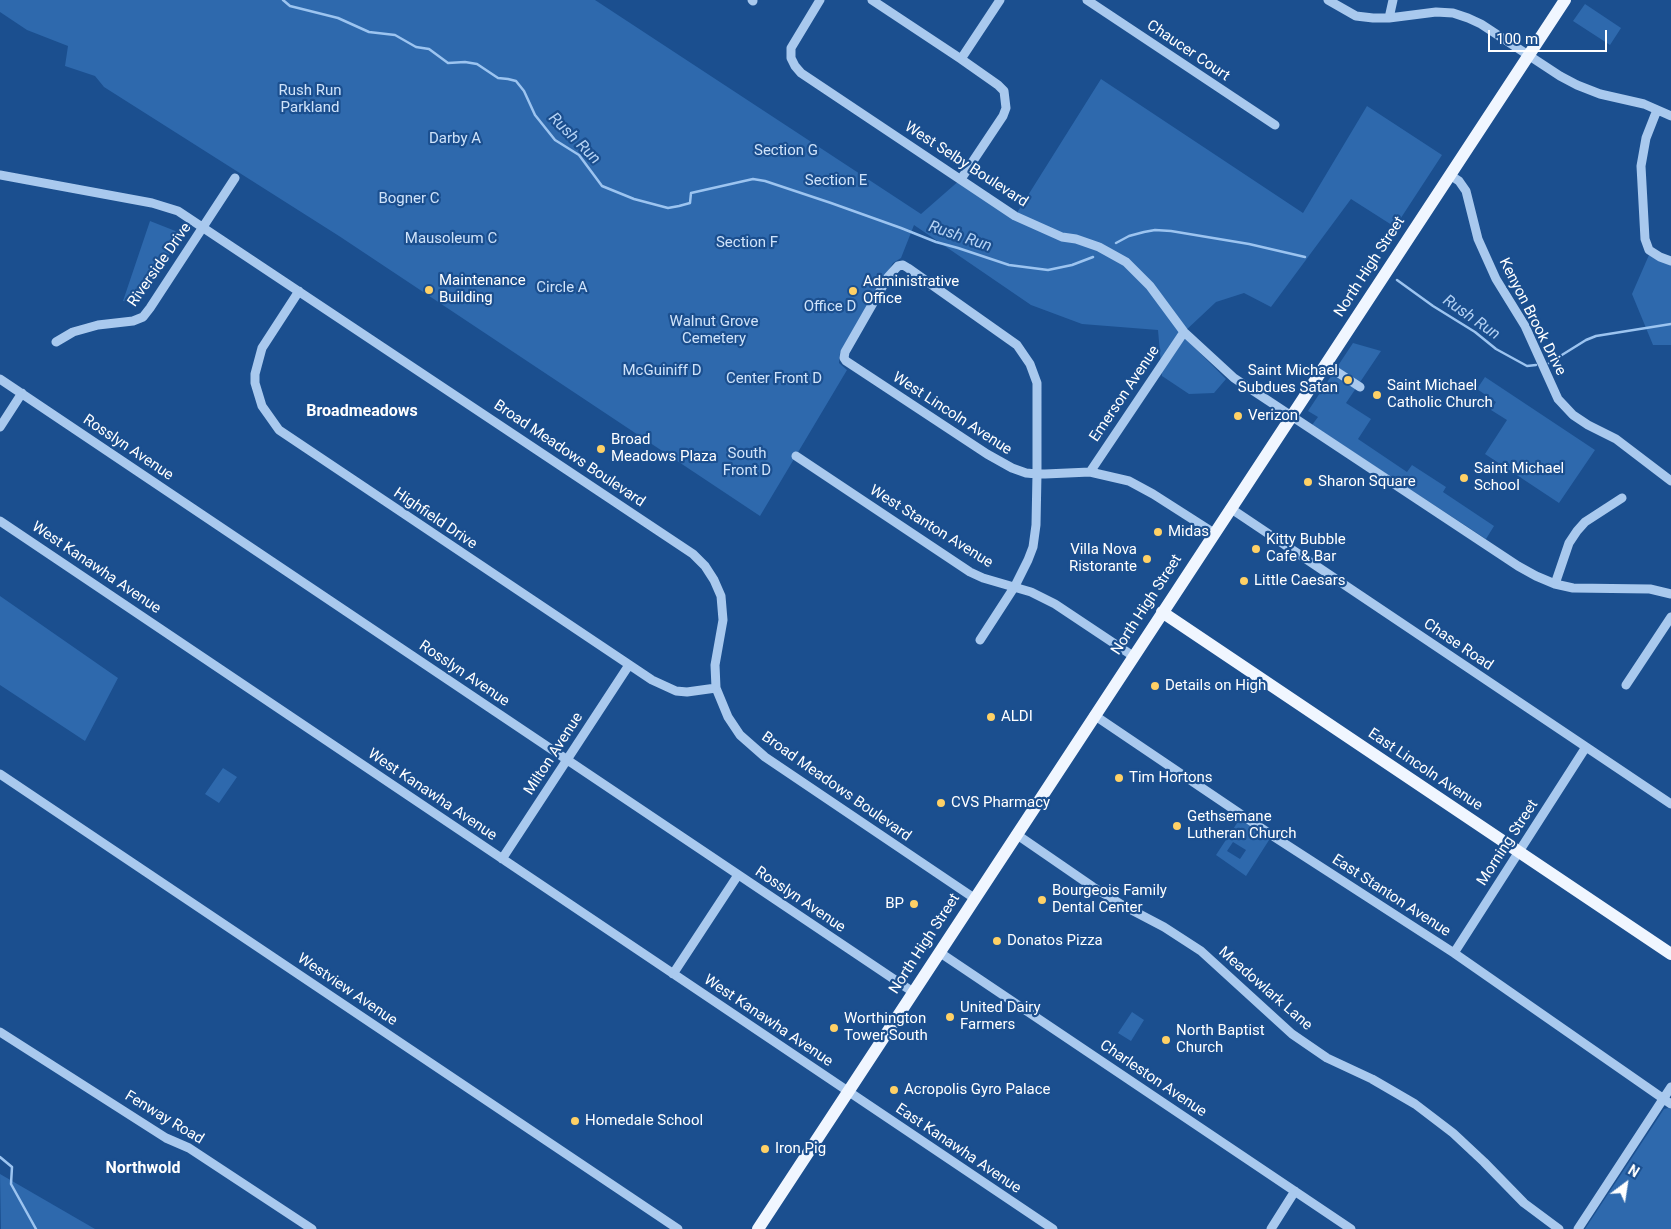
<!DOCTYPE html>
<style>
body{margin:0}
#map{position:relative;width:1671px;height:1229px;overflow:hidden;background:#1b4f8f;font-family:Roboto,sans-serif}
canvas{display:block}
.north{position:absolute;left:1601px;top:1159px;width:50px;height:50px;-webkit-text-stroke:4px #1b4f8f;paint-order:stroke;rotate:31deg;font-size:14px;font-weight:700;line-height:20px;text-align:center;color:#fff}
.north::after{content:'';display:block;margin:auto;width:18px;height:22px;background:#fff;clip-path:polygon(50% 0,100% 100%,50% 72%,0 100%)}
.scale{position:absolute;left:1488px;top:30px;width:119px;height:22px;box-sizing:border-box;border:2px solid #fff;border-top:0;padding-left:6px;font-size:15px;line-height:18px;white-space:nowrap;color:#fff;-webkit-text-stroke:4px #1b4f8f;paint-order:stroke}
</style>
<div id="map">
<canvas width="1671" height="1229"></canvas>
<div class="north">N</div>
<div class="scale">100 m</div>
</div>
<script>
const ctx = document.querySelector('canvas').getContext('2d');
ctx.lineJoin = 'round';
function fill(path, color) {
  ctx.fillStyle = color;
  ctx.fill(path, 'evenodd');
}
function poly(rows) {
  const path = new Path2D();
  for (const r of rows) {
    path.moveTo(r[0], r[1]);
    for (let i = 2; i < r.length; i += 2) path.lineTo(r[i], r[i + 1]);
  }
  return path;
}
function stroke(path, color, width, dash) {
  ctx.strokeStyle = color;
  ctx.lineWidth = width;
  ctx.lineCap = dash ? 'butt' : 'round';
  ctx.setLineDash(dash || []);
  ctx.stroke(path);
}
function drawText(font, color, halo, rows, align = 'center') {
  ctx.font = font + ' Roboto,sans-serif';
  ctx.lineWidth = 4.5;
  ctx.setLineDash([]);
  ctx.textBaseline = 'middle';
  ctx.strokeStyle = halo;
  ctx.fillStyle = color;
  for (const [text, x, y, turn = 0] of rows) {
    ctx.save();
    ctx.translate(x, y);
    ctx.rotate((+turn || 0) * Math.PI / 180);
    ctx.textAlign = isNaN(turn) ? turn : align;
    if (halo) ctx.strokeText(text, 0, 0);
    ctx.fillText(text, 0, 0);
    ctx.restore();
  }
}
fill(poly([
 [0,0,595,0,921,214,961,179,1015,216,1101,79,1303,213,1367,106,1442,155,1395,227,1351,199,1271,307,1244,293,1216,302,1184,332,1179,332,1226,379,1214,393,1189,394,1162,376,1158,330,1082,324,1031,305,914,225,901,258,893,263,840,353,839,363,847,370,760,516,339,236,104,87,95,76,65,66,68,46,27,30,0,12],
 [1585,4,1621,28,1610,45,1573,21],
 [150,221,183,234,147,289,132,302,123,301],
 [1649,255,1671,264,1671,345,1653,345,1632,294],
 [1353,343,1381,351,1346,403,1371,419,1358,439,1407,472,1412,465,1446,487,1443,492,1494,526,1486,539,1312,425,1318,417,1308,411],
 [1485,377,1595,450,1559,503,1485,454,1507,420,1491,410,1496,402,1477,389],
 [0,596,118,678,85,741,0,685],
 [223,768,237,777,219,803,205,794],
 [1241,817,1271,837,1246,876,1216,855],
 [1233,842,1246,850,1240,859,1227,851],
 [1132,1012,1144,1020,1131,1041,1118,1033],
 [1668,1108,1671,1109,1671,1229,1585,1229,1664,1109],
 [0,1174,95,1229,1,1229]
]), '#2e69ad');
stroke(poly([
 [283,0,290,6,338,18,369,32,395,35,416,47,429,49,448,63,465,62,477,64,498,78,508,79,516,81,524,91,535,115,555,140,579,155,602,186,634,199,668,208,679,206,690,203,691,193,753,179,765,181,831,203,901,228,936,242,958,248,1009,265,1048,270,1072,265,1093,257],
 [1116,243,1129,236,1144,232,1155,230,1171,231,1249,244,1305,257],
 [1397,280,1433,306,1475,332,1496,349,1527,366,1536,365],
 [1549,363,1586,340,1596,336,1671,324],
 [0,1157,12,1167,11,1184,36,1229]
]), '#9cc4f0', 2.5);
stroke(poly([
 [752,0,753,1],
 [820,0,791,48,791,58,795,66,801,73,1015,216,1062,237,1076,239,1099,247,1126,262,1150,286,1184,332,1234,378,1518,566,1536,576,1555,584,1573,588,1650,589,1671,594],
 [872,0,961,59,998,85,1004,91,1006,108,1003,116,961,179],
 [1087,0,1275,125],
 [1328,0,1356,16,1373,18,1389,18,1436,12,1453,13,1468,18,1481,24,1560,76,1577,85,1600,94,1644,104,1671,116],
 [1389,18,1393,0],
 [961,59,1000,0],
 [1657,110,1646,138,1641,166,1645,239,1649,250,1660,257,1671,261],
 [0,175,152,203,178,211,693,554,705,566,714,580,721,596,723,620,715,665,716,688,728,717,740,735,765,757,974,898],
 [1450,175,1459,181,1466,191,1478,239,1496,279,1525,326,1558,399,1573,415,1588,425,1616,439,1671,481],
 [299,291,262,348,255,374,255,383,262,406,279,430,652,680,676,691,687,692,716,688],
 [56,342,73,332,98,325,133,321,143,317,150,308,235,178],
 [1334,370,1360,387],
 [0,379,913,992],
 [0,427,22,393],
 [796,456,970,572,983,578,1031,592,1055,604,1133,656],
 [1090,472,1184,332],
 [1230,508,1671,804],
 [0,521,1053,1229],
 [1555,584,1569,543,1577,531,1585,522,1622,498],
 [980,640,1015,586,1028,560,1033,547,1036,525,1037,474,1037,383,1030,364,1017,345,908,268,903,265,898,266,888,277,845,352,844,358,846,361,987,454,1012,468,1026,473,1037,474,1045,474,1090,472,1129,481,1153,494,1214,533],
 [1626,685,1671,617],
 [1094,715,1276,838,1454,953,1671,1104],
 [0,774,678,1229],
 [1016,834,1093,887,1124,906,1164,927,1201,951,1292,1034,1327,1058,1372,1079,1415,1104,1453,1133,1484,1162,1524,1203,1559,1229],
 [502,859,629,665],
 [939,952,1351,1229],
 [1454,953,1586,747],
 [673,974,738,875],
 [0,1032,166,1138,189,1148,312,1229],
 [1271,1229,1295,1191],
 [1578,1229,1671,1087]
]), '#a9c9ee', 9);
stroke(poly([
 [1162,612,1671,954],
 [758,1229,1565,0]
]), '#f0f6ff', 12);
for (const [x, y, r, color] of [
 [429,290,5,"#ffd166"],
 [853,291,5,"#ffd166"],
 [1348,380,5,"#ffd166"],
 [1377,395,5,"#ffd166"],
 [1238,416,5,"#ffd166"],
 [601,449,5,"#ffd166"],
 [1464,478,5,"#ffd166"],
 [1308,482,5,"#ffd166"],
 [1158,532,5,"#ffd166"],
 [1256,549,5,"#ffd166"],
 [1147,559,5,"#ffd166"],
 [1244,581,5,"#ffd166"],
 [1155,686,5,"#ffd166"],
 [991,717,5,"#ffd166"],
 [1119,778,5,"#ffd166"],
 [941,803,5,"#ffd166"],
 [1177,826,5,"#ffd166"],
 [1042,900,5,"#ffd166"],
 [914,904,5,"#ffd166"],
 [997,941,5,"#ffd166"],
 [950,1017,5,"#ffd166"],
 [834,1028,5,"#ffd166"],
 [1166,1040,5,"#ffd166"],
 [894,1090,5,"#ffd166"],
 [575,1121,5,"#ffd166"],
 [765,1149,5,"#ffd166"]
]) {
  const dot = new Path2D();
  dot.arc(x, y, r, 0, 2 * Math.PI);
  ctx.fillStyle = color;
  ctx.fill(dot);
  stroke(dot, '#1b4f8f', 2);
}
drawText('15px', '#fff', '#1b4f8f', [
 ["Chaucer Court",1188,51,34],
 ["West Selby Boulevard",966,165,33],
 ["Riverside Drive",160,265,-55],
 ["North High Street",1370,267,-57],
 ["Kenyon Brook Drive",1532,317,63],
 ["Emerson Avenue",1125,394,-56],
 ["West Lincoln Avenue",952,414,33],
 ["Rosslyn Avenue",128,448,34],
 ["Broad Meadows Boulevard",569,454,34],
 ["Highfield Drive",435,519,34],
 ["West Stanton Avenue",931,527,32],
 ["West Kanawha Avenue",96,568,34],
 ["North High Street",1147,605,-57],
 ["Chase Road",1458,645,34],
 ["Rosslyn Avenue",464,674,34],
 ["Milton Avenue",554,754,-57],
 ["East Lincoln Avenue",1425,770,34],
 ["Broad Meadows Boulevard",836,787,35],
 ["West Kanawha Avenue",432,795,34],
 ["Morning Street",1508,843,-57],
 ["East Stanton Avenue",1391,896,33],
 ["Rosslyn Avenue",800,900,34],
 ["North High Street",925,944,-57],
 ["Meadowlark Lane",1265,989,41],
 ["Westview Avenue",347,990,34],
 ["West Kanawha Avenue",768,1021,34],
 ["Charleston Avenue",1153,1079,34],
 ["Fenway Road",164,1118,31],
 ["East Kanawha Avenue",958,1149,34]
]);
drawText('15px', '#cfe3fa', '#1b4f8f', [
 ["Rush Run",310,91],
 ["Parkland",310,108],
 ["Darby A",455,139],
 ["Section G",786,151],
 ["Section E",836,181],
 ["Bogner C",409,199],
 ["Mausoleum C",451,239],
 ["Section F",747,243],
 ["Circle A",562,288],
 ["Office D",830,307],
 ["Walnut Grove",714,322],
 ["Cemetery",714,339],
 ["McGuiniff D",662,371],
 ["Center Front D",774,379],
 ["South",747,454],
 ["Front D",747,471]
]);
drawText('15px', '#fff', '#1b4f8f', [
 ["Maintenance",439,281],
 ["Building",439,298],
 ["Administrative",863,282],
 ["Office",863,299],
 ["Saint Michael",1338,371,"right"],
 ["Subdues Satan",1338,388,"right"],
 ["Saint Michael",1387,386],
 ["Catholic Church",1387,403],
 ["Verizon",1248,416],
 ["Broad",611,440],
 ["Meadows Plaza",611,457],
 ["Saint Michael",1474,469],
 ["School",1474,486],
 ["Sharon Square",1318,482],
 ["Midas",1168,532],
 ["Kitty Bubble",1266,540],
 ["Cafe & Bar",1266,557],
 ["Villa Nova",1137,550,"right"],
 ["Ristorante",1137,567,"right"],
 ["Little Caesars",1254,581],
 ["Details on High",1165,686],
 ["ALDI",1001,717],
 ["Tim Hortons",1129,778],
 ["CVS Pharmacy",951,803],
 ["Gethsemane",1187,817],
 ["Lutheran Church",1187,834],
 ["Bourgeois Family",1052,891],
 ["Dental Center",1052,908],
 ["BP",904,904,"right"],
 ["Donatos Pizza",1007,941],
 ["United Dairy",960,1008],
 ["Farmers",960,1025],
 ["Worthington",844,1019],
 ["Tower South",844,1036],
 ["North Baptist",1176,1031],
 ["Church",1176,1048],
 ["Acropolis Gyro Palace",904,1090],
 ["Homedale School",585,1121],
 ["Iron Pig",775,1149]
], 'left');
drawText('italic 16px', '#b5d3f5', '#1b4f8f', [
 ["Rush Run",574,139,45],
 ["Rush Run",960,237,19],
 ["Rush Run",1471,318,35]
]);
drawText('bold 16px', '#fff', '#1b4f8f', [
 ["Broadmeadows",362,412],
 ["Northwold",143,1169]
]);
</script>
